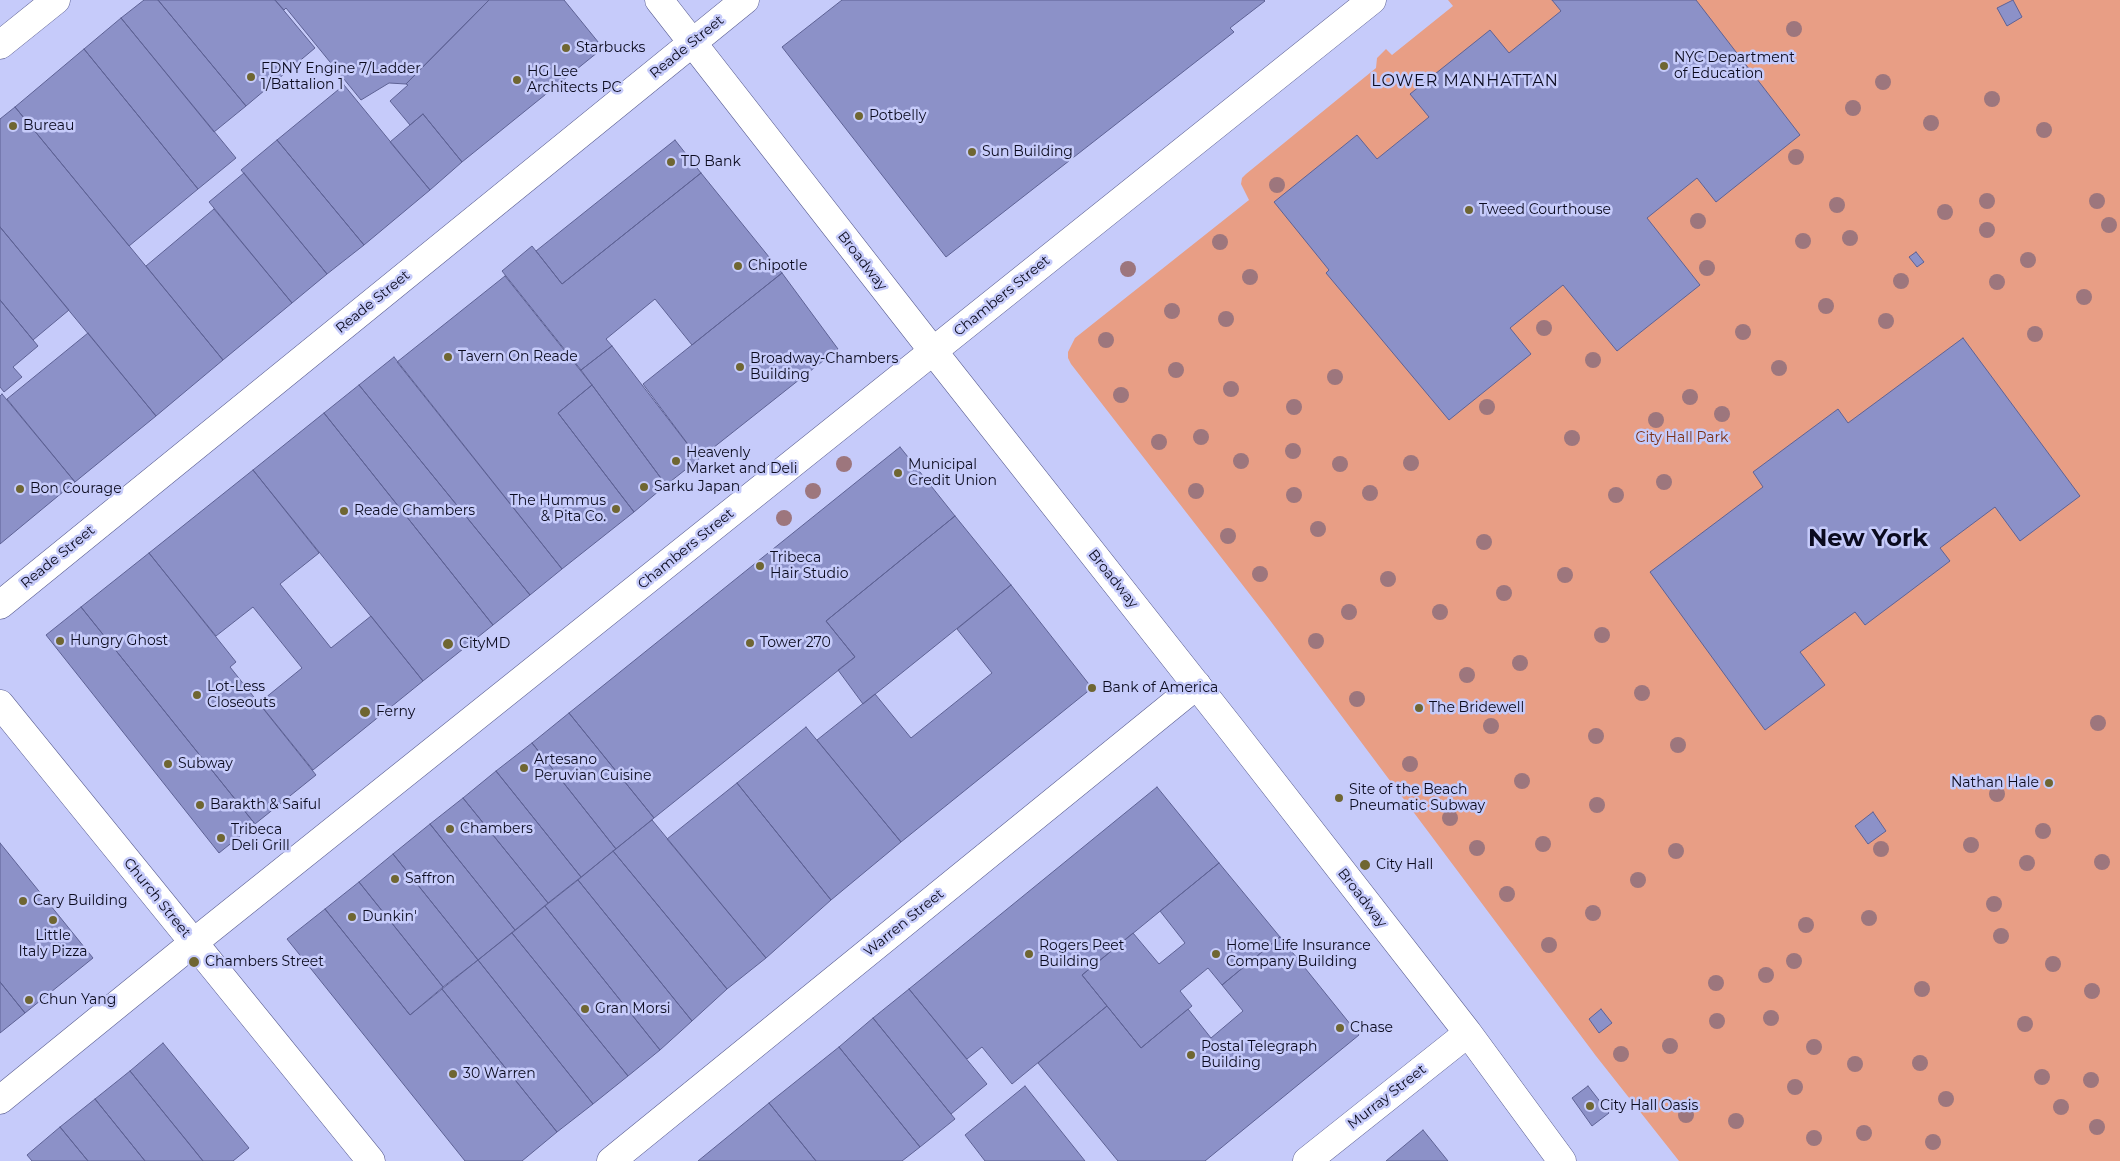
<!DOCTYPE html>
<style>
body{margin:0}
canvas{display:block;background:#c6cbfa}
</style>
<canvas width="2120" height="1161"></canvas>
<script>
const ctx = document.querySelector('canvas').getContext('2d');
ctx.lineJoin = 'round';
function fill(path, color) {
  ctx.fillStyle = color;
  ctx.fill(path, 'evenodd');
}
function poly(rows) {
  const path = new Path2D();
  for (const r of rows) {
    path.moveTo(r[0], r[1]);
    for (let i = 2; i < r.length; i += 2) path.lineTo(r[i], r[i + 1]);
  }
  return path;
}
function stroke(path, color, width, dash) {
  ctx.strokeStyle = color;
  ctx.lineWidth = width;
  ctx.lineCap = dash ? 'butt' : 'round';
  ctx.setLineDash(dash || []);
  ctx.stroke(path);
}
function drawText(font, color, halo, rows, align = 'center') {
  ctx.font = font + ' Montserrat,sans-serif';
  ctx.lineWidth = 5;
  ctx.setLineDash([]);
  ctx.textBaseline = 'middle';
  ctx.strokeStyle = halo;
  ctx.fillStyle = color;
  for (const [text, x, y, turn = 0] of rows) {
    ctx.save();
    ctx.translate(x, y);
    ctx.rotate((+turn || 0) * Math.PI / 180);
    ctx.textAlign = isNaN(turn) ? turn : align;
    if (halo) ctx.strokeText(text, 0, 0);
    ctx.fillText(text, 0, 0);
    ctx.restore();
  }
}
fill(poly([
 [1448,0,2120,0,2120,1161,1679,1161,1596,1056,1269,619,1071,364,1068,358,1068,352,1075,338,1249,200,1241,184,1242,178,1246,174,1376,68,1377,58,1386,49,1392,55,1453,6]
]), '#e89e85');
const building = poly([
 [144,0,158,0,246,106,214,132,121,18,144,0],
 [158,0,275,0,315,48,246,106,158,0],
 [275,0,489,0,406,84,389,83,361,100,286,8,284,10,275,0],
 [489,0,564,0,603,48,462,162,423,114,410,125,390,101,408,85,406,84,489,0],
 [842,0,1264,0,1265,1,1230,28,1234,32,946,257,782,47,842,0],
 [1552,0,1696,0,1800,135,1716,202,1697,178,1647,218,1700,285,1617,351,1563,285,1510,328,1531,354,1449,420,1326,273,1329,270,1274,202,1357,135,1377,159,1429,117,1410,94,1490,30,1509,53,1561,11,1552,0],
 [2013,0,2022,17,2007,26,1997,8,2013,0],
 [121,18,236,158,198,189,84,49,121,18],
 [84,49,198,189,129,246,15,107,84,49],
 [344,85,430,190,364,245,277,140,344,85],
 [15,107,223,360,156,416,0,227,0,119,15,107],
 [423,114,462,162,430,190,390,142,423,114],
 [277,140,364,245,327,274,241,170,277,140],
 [675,140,701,173,562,284,536,251,675,140],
 [244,173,327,274,292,303,209,202,244,173],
 [701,173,782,273,692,345,655,299,606,339,612,346,581,370,502,271,532,246,562,284,701,173],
 [214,209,292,303,223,360,146,266,214,209],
 [0,227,69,310,33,340,0,300,0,227],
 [1916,252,1924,262,1917,267,1909,257,1916,252],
 [782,273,838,349,699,459,643,384,782,273],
 [505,276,592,385,558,413,634,512,562,569,397,362,505,276],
 [0,300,38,346,13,367,22,377,4,392,0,387,0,300],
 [88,333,156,416,75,482,7,399,88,333],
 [1963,338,2080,496,2020,541,1995,507,1940,548,1950,561,1909,592,1865,625,1855,612,1800,652,1825,685,1765,730,1650,572,1763,487,1753,472,1838,409,1848,423,1963,338],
 [612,346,699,459,666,485,581,370,612,346],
 [394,357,562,569,530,595,359,385,394,357],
 [359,385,530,595,493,625,324,413,359,385],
 [592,385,666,485,634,512,558,413,592,385],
 [2,394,75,482,0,544,0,396,2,394],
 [324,413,493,625,423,681,253,470,324,413],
 [900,447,955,516,826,621,855,657,654,818,569,713,900,447],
 [253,470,319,553,280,584,331,648,371,616,423,681,313,770,259,703,302,668,253,607,216,636,149,553,253,470],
 [955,516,1011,585,863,704,838,670,855,657,826,621,955,516],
 [149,553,236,662,230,667,316,775,255,824,81,607,149,553],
 [1011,585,1092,688,901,842,817,740,875,694,911,738,992,673,957,629,1011,585],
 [81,607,255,824,219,853,46,635,81,607],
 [569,713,654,818,616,849,532,743,569,713],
 [806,727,901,842,831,900,737,783,806,727],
 [532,743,616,849,581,877,496,771,532,743],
 [496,771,581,877,548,903,463,798,496,771],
 [737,783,831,900,766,958,667,839,737,783],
 [1157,787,1219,863,1082,975,1107,1006,1012,1084,982,1047,967,1059,909,989,1157,787],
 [463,798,548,903,515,930,430,824,463,798],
 [1873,812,1886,831,1868,844,1855,826,1873,812],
 [652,820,766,958,727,989,613,851,652,820],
 [430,824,515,930,478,960,393,854,430,824],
 [0,843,93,958,25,1013,0,982,0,843],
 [613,851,727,989,692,1021,578,880,613,851],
 [393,854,478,960,443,987,359,882,393,854],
 [1219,863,1280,937,1222,985,1208,968,1180,991,1192,1006,1141,1048,1082,975,1133,933,1159,964,1185,943,1160,911,1219,863],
 [578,880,692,1021,660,1050,545,906,578,880],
 [359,882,443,987,410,1015,325,909,359,882],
 [545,906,660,1050,628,1076,512,933,545,906],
 [325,909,410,1015,442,989,557,1132,522,1161,465,1161,287,939,325,909],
 [512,933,628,1076,593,1104,478,960,512,933],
 [1280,937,1359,1035,1205,1161,1118,1161,1038,1063,1107,1006,1141,1048,1188,1009,1211,1038,1243,1011,1222,985,1280,937],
 [478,960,593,1104,557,1132,442,989,478,960],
 [0,982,25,1013,0,1033,0,982],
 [909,989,987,1084,951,1114,873,1018,909,989],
 [1601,1009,1612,1023,1599,1033,1589,1019,1601,1009],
 [873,1018,955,1119,920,1147,839,1047,873,1018],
 [163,1043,249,1148,233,1161,203,1161,130,1071,163,1043],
 [839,1047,920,1147,902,1161,816,1161,769,1103,839,1047],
 [130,1071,187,1141,203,1161,145,1161,95,1099,130,1071],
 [1025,1086,1085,1161,985,1161,965,1135,1025,1086],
 [1588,1086,1609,1113,1592,1126,1572,1098,1588,1086],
 [95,1099,145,1161,88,1161,60,1127,95,1099],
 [769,1103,816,1161,698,1161,769,1103],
 [60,1127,88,1161,32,1161,27,1155,60,1127],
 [1423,1130,1448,1161,1386,1161,1423,1130]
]);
fill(building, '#8c91c8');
stroke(building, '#5e6295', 1);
const minor = poly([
 [0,45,56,0],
 [0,605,745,0],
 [0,1100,193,943,1372,0],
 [611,1161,1197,685]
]);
const major = poly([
 [659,0,933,351,1232,730,1468,1033,1562,1161],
 [0,704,371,1161],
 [1307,1161,1468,1033]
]);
stroke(minor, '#5b5f92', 29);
stroke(major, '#5b5f92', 29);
stroke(minor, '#fff', 28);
stroke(major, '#fff', 28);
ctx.fillStyle = '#9d767d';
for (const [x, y] of [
 [1794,29],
 [1883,82],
 [1992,99],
 [1853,108],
 [1931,123],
 [2044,130],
 [1796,157],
 [1277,185],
 [1987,201],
 [2097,201],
 [1837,205],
 [1945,212],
 [1698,221],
 [2109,225],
 [1987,230],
 [1850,238],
 [1803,241],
 [1220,242],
 [2028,260],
 [1707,268],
 [1128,269],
 [1250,277],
 [1901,281],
 [1997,282],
 [2084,297],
 [1826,306],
 [1172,311],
 [1226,319],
 [1886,321],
 [1544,328],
 [1743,332],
 [2035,334],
 [1106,340],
 [1593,360],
 [1779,368],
 [1176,370],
 [1335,377],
 [1231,389],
 [1121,395],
 [1690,397],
 [1294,407],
 [1487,407],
 [1722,414],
 [1656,420],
 [1201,437],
 [1572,438],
 [1159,442],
 [1293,451],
 [1241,461],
 [1411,463],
 [844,464],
 [1340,464],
 [1664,482],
 [813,491],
 [1196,491],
 [1370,493],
 [1294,495],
 [1616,495],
 [784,518],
 [1318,529],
 [1228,536],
 [1484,542],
 [1260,574],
 [1565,575],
 [1388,579],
 [1504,593],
 [1349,612],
 [1440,612],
 [1602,635],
 [1316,641],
 [1520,663],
 [1467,675],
 [1642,693],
 [1357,699],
 [2098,723],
 [1491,726],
 [1596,736],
 [1678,745],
 [1410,764],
 [1522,781],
 [1997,794],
 [1597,805],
 [1450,818],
 [2043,831],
 [1543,844],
 [1971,845],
 [1477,848],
 [1881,849],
 [1676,851],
 [2102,862],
 [2027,863],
 [1638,880],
 [1507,894],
 [1994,904],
 [1593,913],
 [1869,918],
 [1806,925],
 [2001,936],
 [1549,945],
 [1794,961],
 [2053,964],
 [1766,975],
 [1716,983],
 [1922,989],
 [2092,991],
 [1771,1018],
 [1717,1021],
 [2025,1024],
 [1670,1046],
 [1814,1047],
 [1621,1054],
 [1920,1063],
 [1855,1064],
 [2042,1077],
 [2091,1080],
 [1795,1087],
 [1946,1099],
 [2061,1107],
 [1686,1115],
 [1736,1121],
 [2097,1127],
 [1864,1133],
 [1814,1138],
 [1933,1142]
]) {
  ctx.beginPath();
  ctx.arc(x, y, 8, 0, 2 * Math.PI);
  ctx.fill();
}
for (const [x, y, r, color] of [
 [566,48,5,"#6f6632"],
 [1664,66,5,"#6f6632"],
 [251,77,5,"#6f6632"],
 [517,80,5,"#6f6632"],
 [859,116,5,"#6f6632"],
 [13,126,5,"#6f6632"],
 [972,152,5,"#6f6632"],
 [671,162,5,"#6f6632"],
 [1469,210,5,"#6f6632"],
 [738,266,5,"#6f6632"],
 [448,357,5,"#6f6632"],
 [740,367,5,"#6f6632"],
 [676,461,5,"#6f6632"],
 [898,473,5,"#6f6632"],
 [644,487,5,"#6f6632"],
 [20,489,5,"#6f6632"],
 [616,509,5,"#6f6632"],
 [344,511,5,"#6f6632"],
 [760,566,5,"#6f6632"],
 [60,641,5,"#6f6632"],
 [750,643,5,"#6f6632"],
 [448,644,6,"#6f6632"],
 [1092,688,5,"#6f6632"],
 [197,695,5,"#6f6632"],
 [1419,708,5,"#6f6632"],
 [365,712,6,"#6f6632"],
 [168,764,5,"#6f6632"],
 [524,768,5,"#6f6632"],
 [2049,783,5,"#6f6632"],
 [1339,798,5,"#6f6632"],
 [200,805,5,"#6f6632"],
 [450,829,5,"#6f6632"],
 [221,838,5,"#6f6632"],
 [1365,865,6,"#6f6632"],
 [395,879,5,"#6f6632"],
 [23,901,5,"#6f6632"],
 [352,917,5,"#6f6632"],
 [53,920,5,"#6f6632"],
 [1029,954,5,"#6f6632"],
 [1216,954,5,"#6f6632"],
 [194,962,6,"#6f6632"],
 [29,1000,5,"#6f6632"],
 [585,1009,5,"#6f6632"],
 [1340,1028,5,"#6f6632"],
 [1191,1055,5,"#6f6632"],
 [453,1074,5,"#6f6632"],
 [1590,1106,5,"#6f6632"]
]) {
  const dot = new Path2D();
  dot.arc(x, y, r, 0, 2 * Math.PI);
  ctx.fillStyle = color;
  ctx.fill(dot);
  stroke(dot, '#c6cbfa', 2);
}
drawText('14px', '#0b0b1f', '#c6cbfa', [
 ["Reade Street",687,47,-39],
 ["Broadway",862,261,52],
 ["Chambers Street",1002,296,-39],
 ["Reade Street",373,302,-39],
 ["Chambers Street",686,549,-39],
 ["Reade Street",58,557,-39],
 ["Broadway",1113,579,51],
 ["Church Street",157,898,51],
 ["Broadway",1362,898,52],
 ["Warren Street",904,923,-39],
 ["Murray Street",1387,1097,-38]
]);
drawText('14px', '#0b0b1f', '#c6cbfa', [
 ["Starbucks",576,48],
 ["NYC Department",1674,58],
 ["of Education",1674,74],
 ["FDNY Engine 7/Ladder",261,69],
 ["1/Battalion 1",261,85],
 ["HG Lee",527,72],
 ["Architects PC",527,88],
 ["Potbelly",869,116],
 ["Bureau",23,126],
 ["Sun Building",982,152],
 ["TD Bank",681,162],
 ["Tweed Courthouse",1479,210],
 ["Chipotle",748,266],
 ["Tavern On Reade",458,357],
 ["Broadway-Chambers",750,359],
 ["Building",750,375],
 ["Heavenly",686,453],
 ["Market and Deli",686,469],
 ["Municipal",908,465],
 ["Credit Union",908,481],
 ["Sarku Japan",654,487],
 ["Bon Courage",30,489],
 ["The Hummus",606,501,"right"],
 ["& Pita Co.",606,517,"right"],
 ["Reade Chambers",354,511],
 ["Tribeca",770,558],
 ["Hair Studio",770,574],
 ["Hungry Ghost",70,641],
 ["Tower 270",760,643],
 ["CityMD",459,644],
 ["Lot-Less",207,687],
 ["Closeouts",207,703],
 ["Bank of America",1102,688],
 ["The Bridewell",1429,708],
 ["Ferny",376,712],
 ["Artesano",534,760],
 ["Peruvian Cuisine",534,776],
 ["Subway",178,764],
 ["Nathan Hale",2039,783,"right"],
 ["Site of the Beach",1349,790],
 ["Pneumatic Subway",1349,806],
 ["Barakth & Saiful",210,805],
 ["Chambers",460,829],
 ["Tribeca",231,830],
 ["Deli Grill",231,846],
 ["City Hall",1376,865],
 ["Saffron",405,879],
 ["Cary Building",33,901],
 ["Dunkin'",362,917],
 ["Little",53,936,"center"],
 ["Italy Pizza",53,952,"center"],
 ["Rogers Peet",1039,946],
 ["Building",1039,962],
 ["Home Life Insurance",1226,946],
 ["Company Building",1226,962],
 ["Chambers Street",205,962],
 ["Chun Yang",39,1000],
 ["Gran Morsi",595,1009],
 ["Chase",1350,1028],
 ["Postal Telegraph",1201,1047],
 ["Building",1201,1063],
 ["30 Warren",463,1074],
 ["City Hall Oasis",1600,1106]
], 'left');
drawText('14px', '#7b3116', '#c6cbfa', [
 ["City Hall Park",1682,438]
]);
ctx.letterSpacing = '1px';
drawText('16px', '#0b0b1f', '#c6cbfa', [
 ["LOWER MANHATTAN",1465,81]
]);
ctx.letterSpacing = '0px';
drawText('bold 24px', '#0b0b1f', '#c6cbfa', [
 ["New York",1868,539]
]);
</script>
